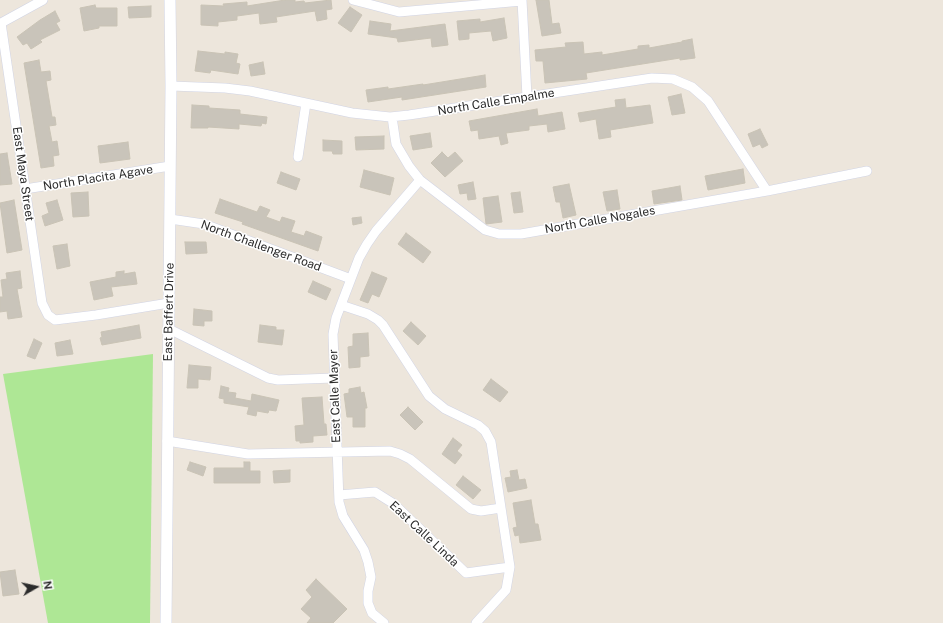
<!DOCTYPE html>
<style>
body{margin:0}
#map{position:relative;width:943px;height:623px;overflow:hidden;background:#ede6dc;font-family:"Public Sans",sans-serif}
canvas{display:block}
.north{position:absolute;left:16px;top:567px;width:40px;height:40px;-webkit-text-stroke:3px #fff;paint-order:stroke;rotate:81deg;font-size:11px;font-weight:700;line-height:16px;text-align:center;color:#2b2b2b}
.north::after{content:'';display:block;margin:auto;width:14px;height:18px;background:#2b2b2b;clip-path:polygon(50% 0,100% 100%,50% 72%,0 100%)}
</style>
<div id="map">
<canvas width="943" height="623"></canvas>
<div class="north">N</div>
</div>
<script>
const ctx = document.querySelector('canvas').getContext('2d');
ctx.lineJoin = 'round';
function fill(path, color) {
  ctx.fillStyle = color;
  ctx.fill(path, 'evenodd');
}
function poly(rows) {
  const path = new Path2D();
  for (const r of rows) {
    path.moveTo(r[0], r[1]);
    for (let i = 2; i < r.length; i += 2) path.lineTo(r[i], r[i + 1]);
  }
  return path;
}
function stroke(path, color, width, dash) {
  ctx.strokeStyle = color;
  ctx.lineWidth = width;
  ctx.lineCap = dash ? 'butt' : 'round';
  ctx.setLineDash(dash || []);
  ctx.stroke(path);
}
function drawText(font, color, halo, rows, align = 'center') {
  ctx.font = font + ' "Public Sans",sans-serif';
  ctx.lineWidth = 3;
  ctx.setLineDash([]);
  ctx.textBaseline = 'middle';
  ctx.strokeStyle = halo;
  ctx.fillStyle = color;
  for (const [text, x, y, turn = 0] of rows) {
    ctx.save();
    ctx.translate(x, y);
    ctx.rotate((+turn || 0) * Math.PI / 180);
    ctx.textAlign = isNaN(turn) ? turn : align;
    if (halo) ctx.strokeText(text, 0, 0);
    ctx.fillText(text, 0, 0);
    ctx.restore();
  }
}
fill(poly([
 [153,354,150,623,48,623,3,374]
]), '#aee795');
const building = poly([
 [285,0,295,0,295,2,304,1,305,3,331,0,332,9,326,10,327,19,317,21,315,11,276,17,277,22,260,24,259,13,237,16,237,20,218,22,218,26,201,25,201,5,224,6,223,4,247,2,247,6,285,0],
 [536,0,549,0,552,24,559,23,561,33,542,36,536,0],
 [95,5,96,8,117,8,117,26,99,26,99,28,84,31,80,8,95,5],
 [151,6,151,17,129,18,128,7,151,6],
 [350,7,362,15,351,32,338,23,350,7],
 [55,11,60,21,56,23,60,30,40,40,42,42,31,49,27,43,23,45,17,37,40,20,55,11],
 [504,18,507,38,493,41,491,31,469,33,469,39,459,40,457,21,480,19,480,22,504,18],
 [370,21,391,24,390,31,445,24,448,45,432,47,431,38,398,42,397,38,368,34,370,21],
 [692,39,695,58,680,60,680,58,586,73,587,79,545,83,543,61,536,61,535,50,566,47,565,43,583,42,584,54,602,52,602,55,638,49,638,46,649,45,649,48,682,42,682,41,692,39],
 [198,51,225,54,225,52,238,54,236,63,240,64,238,74,211,70,210,73,195,71,198,51],
 [39,60,41,72,50,71,51,80,46,81,52,117,55,117,56,125,49,126,52,142,57,141,59,155,53,156,54,166,41,168,24,63,39,60],
 [263,62,265,74,251,76,249,65,263,62],
 [485,75,486,87,402,100,402,97,368,102,366,90,388,87,388,89,423,84,423,85,485,75],
 [681,94,685,113,672,115,668,97,681,94],
 [625,99,626,108,650,105,653,123,610,130,611,137,599,139,596,119,580,122,578,113,616,107,615,100,625,99],
 [192,105,209,106,209,108,240,110,240,114,267,117,266,124,262,123,261,126,239,124,239,129,208,127,208,128,191,128,192,105],
 [537,109,538,116,562,112,565,129,548,132,547,124,529,126,529,130,506,133,508,143,501,145,499,136,479,139,478,130,471,131,469,121,537,109],
 [760,129,768,145,762,148,760,144,753,147,748,134,760,129],
 [430,133,432,147,413,150,410,136,430,133],
 [384,136,384,149,356,150,355,137,384,136],
 [323,140,342,141,342,154,333,154,332,151,323,151,323,140],
 [128,142,130,159,100,163,98,146,128,142],
 [442,152,448,158,455,152,463,161,445,177,431,163,442,152],
 [7,153,12,184,0,185,0,154,7,153],
 [743,169,745,183,708,190,705,176,743,169],
 [364,170,394,178,390,195,360,187,364,170],
 [281,172,300,179,296,190,277,183,281,172],
 [473,182,476,199,468,200,467,193,460,194,458,185,473,182],
 [569,184,576,215,563,218,560,202,556,202,553,187,569,184],
 [680,186,682,200,654,204,652,191,680,186],
 [617,190,620,209,607,211,603,192,617,190],
 [88,192,89,216,73,217,71,193,88,192],
 [520,192,523,212,514,213,511,193,520,192],
 [498,196,502,222,486,224,483,198,498,196],
 [220,199,257,212,260,206,270,210,266,217,280,222,282,217,295,221,291,232,304,236,306,231,322,237,318,251,242,224,243,222,215,213,220,199],
 [14,200,22,250,7,253,0,203,14,200],
 [57,200,63,220,45,226,42,216,49,213,46,203,57,200],
 [361,217,362,223,353,225,352,218,361,217],
 [406,233,431,252,423,263,398,244,406,233],
 [185,242,206,242,207,253,186,254,185,242],
 [67,244,70,266,57,269,53,246,67,244],
 [20,271,22,288,17,289,22,317,8,319,7,311,0,312,0,297,3,297,1,280,7,279,6,273,20,271],
 [124,271,124,274,135,272,137,284,111,287,113,296,94,300,90,282,116,277,116,272,124,271],
 [372,272,387,278,379,297,372,294,368,303,360,300,372,272],
 [313,281,331,289,326,300,308,292,313,281],
 [194,309,212,311,212,321,204,321,204,326,193,325,194,309],
 [411,322,426,336,418,345,403,331,411,322],
 [139,325,141,338,102,345,100,338,102,337,101,332,139,325],
 [260,325,276,327,276,330,284,330,282,345,258,342,260,325],
 [368,333,369,356,360,357,360,367,349,368,348,347,353,346,353,334,368,333],
 [34,339,42,343,35,359,27,356,34,339],
 [70,340,73,354,57,356,55,343,70,340],
 [189,365,211,367,210,380,198,379,198,388,187,388,189,365],
 [491,379,508,392,500,402,483,390,491,379],
 [221,386,229,388,228,392,236,393,235,398,251,401,252,394,279,400,276,411,269,410,268,413,257,411,256,416,247,414,249,407,224,403,224,399,219,398,221,386],
 [360,387,361,393,364,392,367,408,365,408,365,427,353,427,353,417,347,417,344,394,349,393,349,389,360,387],
 [322,397,324,424,326,424,327,435,313,436,313,442,300,443,300,441,296,441,295,426,304,425,302,398,322,397],
 [408,407,423,422,415,430,400,415,408,407],
 [453,438,462,445,457,451,462,455,455,464,442,454,453,438],
 [190,462,206,467,203,476,187,470,190,462],
 [244,462,250,462,250,471,260,471,260,483,214,483,214,468,244,468,244,462],
 [290,470,290,482,274,483,273,471,290,470],
 [517,470,519,480,525,479,527,488,508,492,505,478,511,477,510,471,517,470],
 [463,476,481,490,473,499,456,485,463,476],
 [531,500,535,524,538,524,541,540,520,543,519,535,515,536,513,528,517,527,513,503,531,500],
 [15,570,19,594,3,596,0,572,15,570],
 [316,579,347,609,333,623,307,623,311,618,301,609,312,597,306,590,316,579]
]);
fill(building, '#c9c4ba');
stroke(building, '#c9c3b5', 1);
const minor = poly([
 [43,0,1,23,42,303,48,315,55,320,96,315,169,303],
 [353,0,399,12,522,1],
 [522,0,527,97],
 [171,86,225,88,250,91,352,113,390,117,409,115,652,78,673,79,692,87,708,101,767,191],
 [392,117,396,144,409,166,420,180,485,230,499,234,521,234,767,191,867,171],
 [298,157,306,103],
 [25,189,170,166],
 [170,219,204,224,351,279],
 [341,305,368,314,378,320,383,325,429,396,445,409,478,425,485,431,491,442,510,567,506,590,476,623],
 [169,329,268,378,278,380,334,378],
 [167,441,248,454,390,451,400,454,410,459,471,509,481,511,501,508],
 [339,495,375,492,394,504,466,573,510,567],
 [384,623,372,613,368,603,368,591,371,577,368,562,364,550,343,516,339,502,333,334,336,318,359,258,367,244,376,231,420,180]
]);
const tertiary = poly([
 [166,623,171,86,170,0]
]);
stroke(minor, '#d1d4e4', 10);
stroke(tertiary, '#d1d4e4', 12);
stroke(minor, '#fff', 9);
stroke(tertiary, '#fff', 11);
drawText('12px', '#2b2b2b', '#fff', [
 ["North Calle Empalme",496,102,-9],
 ["East Maya Street",23,174,82],
 ["North Placita Agave",98,178,-9],
 ["North Calle Nogales",600,220,-10],
 ["North Challenger Road",261,246,20],
 ["East Baffert Drive",169,312,-89],
 ["East Calle Mayer",335,396,-92],
 ["East Calle Linda",424,534,43]
]);
</script>
